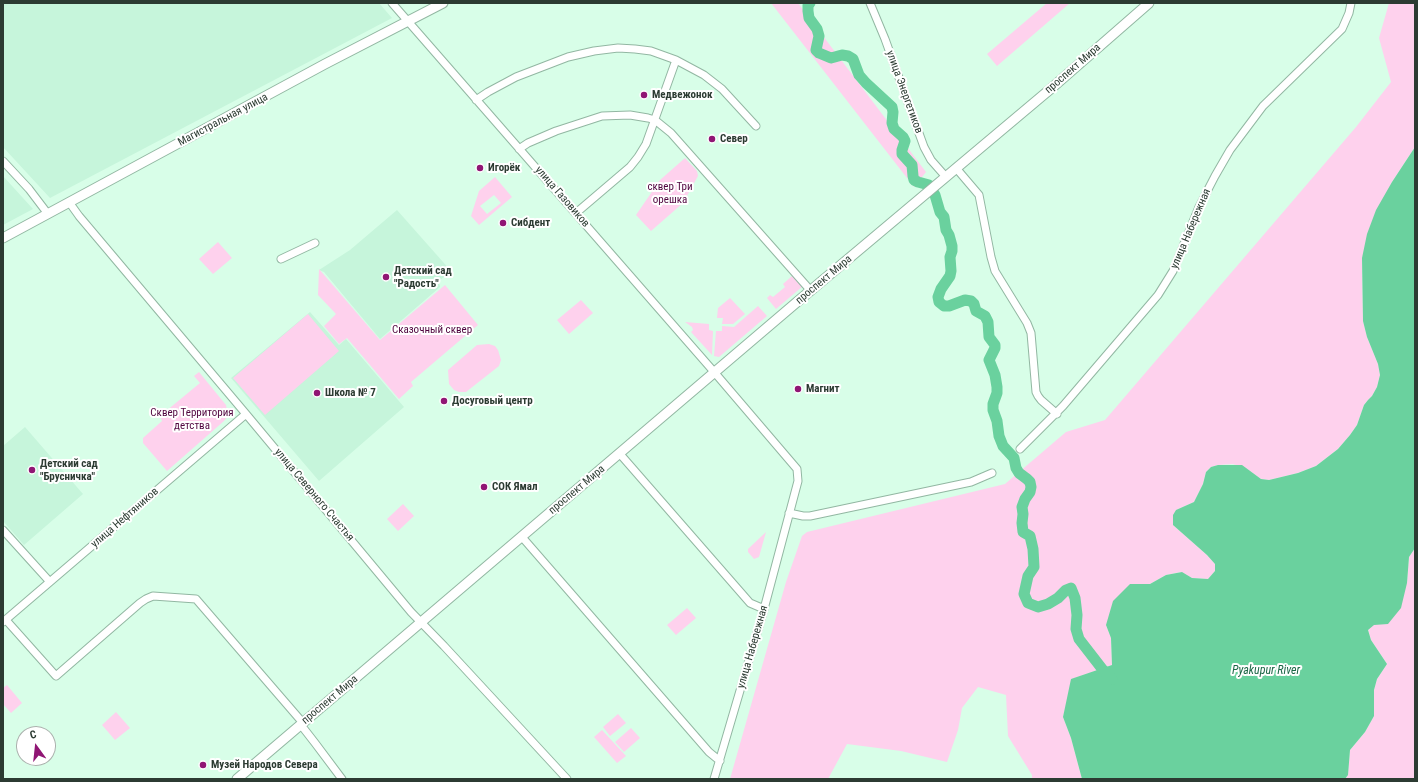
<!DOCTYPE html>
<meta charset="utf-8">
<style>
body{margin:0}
#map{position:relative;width:1418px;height:782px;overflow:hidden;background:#d8fee8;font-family:"Roboto Condensed",sans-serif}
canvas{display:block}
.frame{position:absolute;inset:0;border:4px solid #2c3b32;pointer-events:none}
.north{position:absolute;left:16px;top:726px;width:40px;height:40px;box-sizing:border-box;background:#fff;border:1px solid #abb1ad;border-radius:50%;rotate:345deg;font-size:11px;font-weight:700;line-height:16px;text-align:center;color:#2c3b32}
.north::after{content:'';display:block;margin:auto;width:14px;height:18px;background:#901674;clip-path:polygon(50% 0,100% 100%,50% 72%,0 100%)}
</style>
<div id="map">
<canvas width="1418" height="782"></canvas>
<div class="frame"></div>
<div class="north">С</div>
</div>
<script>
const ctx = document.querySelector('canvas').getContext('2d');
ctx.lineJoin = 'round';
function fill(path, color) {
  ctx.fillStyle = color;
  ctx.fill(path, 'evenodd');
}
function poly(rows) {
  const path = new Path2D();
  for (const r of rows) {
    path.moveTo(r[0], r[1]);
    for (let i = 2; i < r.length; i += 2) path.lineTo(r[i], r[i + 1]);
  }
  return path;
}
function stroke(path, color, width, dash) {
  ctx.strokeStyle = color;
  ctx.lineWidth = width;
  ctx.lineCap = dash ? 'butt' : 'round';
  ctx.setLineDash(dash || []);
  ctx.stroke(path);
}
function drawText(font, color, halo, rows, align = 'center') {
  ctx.font = font + ' "Roboto Condensed",sans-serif';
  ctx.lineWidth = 4;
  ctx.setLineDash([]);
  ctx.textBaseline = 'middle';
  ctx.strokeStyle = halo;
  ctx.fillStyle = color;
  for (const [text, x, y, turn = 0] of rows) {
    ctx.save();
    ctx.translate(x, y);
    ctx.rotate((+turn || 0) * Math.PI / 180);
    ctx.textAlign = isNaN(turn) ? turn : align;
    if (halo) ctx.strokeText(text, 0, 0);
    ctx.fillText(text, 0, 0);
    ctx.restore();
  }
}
fill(poly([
 [3,3,379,3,392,18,50,198,3,147],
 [3,176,33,209,3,225],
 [397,210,451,271,439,281,440,287,380,339,324,272,319,270,350,250],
 [310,312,339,345,346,339,404,407,319,481,231,378],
 [25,427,83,494,24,545,3,521,3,446]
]), '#c6f5db');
fill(poly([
 [771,3,798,3,926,172,914,187],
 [1047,3,1070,3,997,66,987,54],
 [1389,3,1415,3,1415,147,1392,182,1362,258,1363,321,1367,337,1378,364,1380,375,1377,387,1372,396,1368,400,1364,405,1357,425,1350,435,1338,449,1316,466,1298,473,1269,480,1261,479,1247,469,1233,464,1218,465,1211,467,1206,472,1203,484,1194,502,1176,510,1173,525,1207,555,1215,564,1215,571,1208,579,1192,578,1181,572,1166,575,1150,584,1130,584,1106,625,1111,638,1112,665,1072,679,1063,717,1071,738,1082,779,1032,779,1032,775,1008,736,1006,695,978,687,962,708,958,730,947,762,901,751,847,744,828,779,730,779,786,582,802,536,807,532,1005,484,1066,432,1105,420,1356,127,1391,82,1379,38],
 [685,158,697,171,698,176,683,203,651,231,636,215,660,180],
 [495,177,512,197,479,225,471,216,479,191],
 [494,195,501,203,487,214,480,206],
 [218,242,232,258,213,274,199,259],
 [319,269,380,340,445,285,478,325,411,382,413,386,399,399,347,338,339,344,324,326,336,314,318,295],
 [792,276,794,277,803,286,776,309,767,298,770,295,773,297,785,287,783,284],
 [730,298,745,314,733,324,722,324,723,318,717,318,718,308],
 [581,300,593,313,569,334,557,320],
 [758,306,767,316,719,357,714,356,716,331,722,331,722,326,734,327],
 [308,314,339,351,265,415,233,378],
 [685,322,709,324,709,330,713,331,712,355,691,332,693,330,692,327],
 [489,344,495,346,498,350,501,360,499,366,466,392,459,392,454,390,449,384,448,370,477,345],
 [199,372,226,405,228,416,224,421,167,471,143,443,143,438,162,421,160,416,200,383,194,376],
 [403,504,414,516,398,531,387,519],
 [766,532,759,557,754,559,748,552,748,549],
 [1415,548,1415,779,1345,779,1348,775,1350,750,1365,732,1374,716,1374,690,1377,679,1387,664,1371,640,1368,630,1407,583,1409,557],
 [687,608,696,618,676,635,667,625],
 [7,685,22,703,11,713,3,704,3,688],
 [116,712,130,728,115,740,102,725],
 [618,714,626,723,610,736,603,727],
 [631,728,640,738,624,752,615,742],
 [602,730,626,756,617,763,594,737]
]), '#fed1ed');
fill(poly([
 [1415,147,1415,548,1409,557,1407,583,1401,608,1388,624,1374,625,1368,630,1371,640,1387,664,1377,679,1374,690,1374,716,1365,732,1350,750,1348,775,1345,779,1082,779,1071,738,1063,717,1071,679,1112,665,1111,638,1106,625,1113,601,1130,584,1150,584,1166,575,1182,572,1192,578,1208,579,1215,571,1215,564,1207,555,1173,525,1173,515,1176,510,1194,502,1203,484,1206,472,1211,467,1218,465,1242,465,1261,479,1269,480,1298,473,1316,466,1338,449,1350,435,1357,425,1364,405,1368,400,1372,396,1377,387,1380,375,1378,364,1367,337,1363,321,1362,258,1367,234,1376,210,1392,182]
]), '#6ad19e');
stroke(poly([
 [810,3,808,5,808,11,809,18,817,29,819,36,816,50,819,53,831,58,842,55,848,56,853,59,859,75,866,83,892,107,893,112,892,123,894,129,903,137,905,141,902,150,902,154,912,165,913,176,914,180,918,182,929,185,935,195,940,212,944,217,946,230,949,235,952,246,952,251,950,257,951,271,950,276,941,289,938,297,939,302,944,306,949,306,965,300,971,301,974,304,976,311,985,316,988,322,989,337,995,345,995,348,989,360,995,375,997,387,997,393,993,404,993,410,997,421,999,436,1003,446,1014,458,1016,468,1019,473,1027,479,1030,482,1031,487,1030,492,1025,499,1022,507,1023,514,1022,523,1023,532,1030,536,1033,549,1034,567,1028,576,1024,594,1028,603,1038,607,1048,604,1058,598,1066,590,1071,588,1075,598,1077,615,1076,629,1079,639,1103,670,1112,679]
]), '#6ad19e', 11);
const minor = poly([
 [392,3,715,373,797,469,798,481,764,609,714,779],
 [870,3,885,39,924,147,931,160,946,177],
 [476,100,488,92,516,77,568,57,594,51,618,48,635,49,651,51,676,60,704,75,722,89,756,126],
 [519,149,528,143,556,131,602,116,630,115,648,118,655,120,671,133,811,291],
 [3,161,29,189,48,214],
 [956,168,979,195,991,257,995,271,1027,323,1031,333,1036,392,1038,396,1041,400,1057,414],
 [69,202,79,216,246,414,411,612,444,646,567,779],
 [576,213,630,167,638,157,646,144,676,60],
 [281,259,315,243],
 [1020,449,1063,406,1158,295,1173,271,1199,207,1215,176,1230,150,1263,106,1342,29,1349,13,1351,3],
 [620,454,750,603,764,609],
 [789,513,803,516,810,516,971,482,992,473],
 [3,530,50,582],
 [522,537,709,752,720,761],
 [6,620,56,676,140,603,146,599,153,596,196,599,303,723],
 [3,622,246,414],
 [301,725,315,743,342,779]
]);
const secondary = poly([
 [3,238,325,64,443,3],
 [237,779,797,302,1054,86,1149,3]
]);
stroke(minor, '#92b7a2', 9);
stroke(secondary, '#92b7a2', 11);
stroke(minor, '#fff', 7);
stroke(secondary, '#fff', 9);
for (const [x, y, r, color] of [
 [644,95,4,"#901674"],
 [712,139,4,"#901674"],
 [480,168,4,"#901674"],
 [503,223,4,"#901674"],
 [386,277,4,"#901674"],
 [798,389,4,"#901674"],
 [317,393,4,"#901674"],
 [444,401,4,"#901674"],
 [32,470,4,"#901674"],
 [484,487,4,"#901674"],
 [203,765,4,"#901674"]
]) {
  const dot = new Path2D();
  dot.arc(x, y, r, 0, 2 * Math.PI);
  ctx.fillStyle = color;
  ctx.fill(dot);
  stroke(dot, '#fff', 1.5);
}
drawText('11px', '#2c3b32', '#fff', [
 ["проспект Мира",1073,69,-41],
 ["улица Энергетиков",904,92,70],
 ["Магистральная улица",223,120,-28],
 ["улица Газовиков",562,197,49],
 ["улица Набережная",1191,229,-67],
 ["проспект Мира",824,280,-40],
 ["проспект Мира",577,490,-40],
 ["улица Северного Счастья",314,495,50],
 ["улица Нефтяников",125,518,-41],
 ["улица Набережная",753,647,-74],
 ["проспект Мира",330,700,-40]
]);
drawText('bold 11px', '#2c3b32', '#fff', [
 ["Медвежонок",652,95],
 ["Север",720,139],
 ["Игорёк",488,168],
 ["Сибдент",511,223],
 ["Детский сад",394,271],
 ["\"Радость\"",394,284],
 ["Магнит",806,389],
 ["Школа № 7",325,393],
 ["Досуговый центр",452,401],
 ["Детский сад",40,464],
 ["\"Брусничка\"",40,477],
 ["СОК Ямал",492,487],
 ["Музей Народов Севера",211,765]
], 'left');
drawText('11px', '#50053f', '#fff', [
 ["сквер Три",670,187],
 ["орешка",670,200],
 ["Сказочный сквер",432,330],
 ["Сквер Территория",192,413],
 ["детства",192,426]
]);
drawText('italic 12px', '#1b6746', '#fff', [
 ["Pyakupur River",1266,671]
]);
</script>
